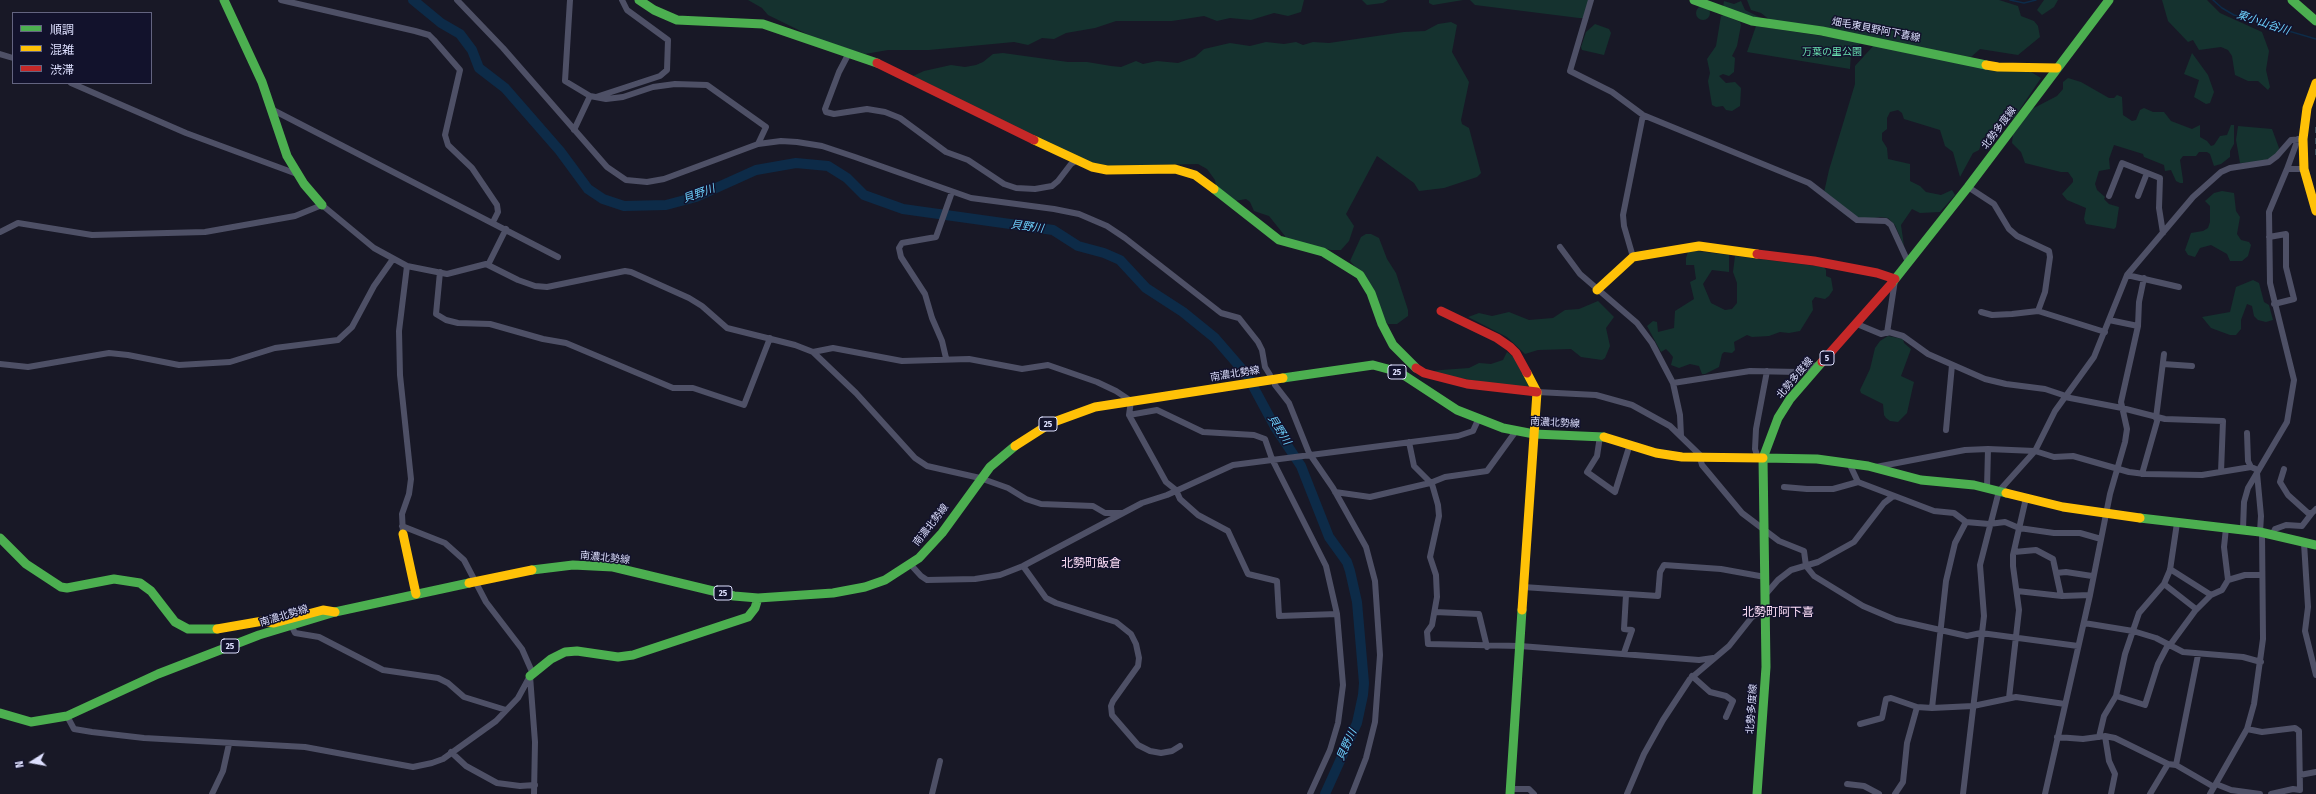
<!DOCTYPE html>
<meta charset="utf-8">
<style>
body{margin:0}
#map{position:relative;width:2316px;height:794px;overflow:hidden;background:#181826;font-family:"Fira Sans Condensed","Noto Sans JP",sans-serif}
canvas{display:block}
.legend{position:absolute;left:12px;top:12px;width:140px;height:72px;box-sizing:border-box;background:#12122c;border:1px solid #636480;margin:0;padding:5px 7px;list-style:none;font-size:12px;color:#dddffe}
.legend li{display:flex;align-items:center;gap:8px;height:20px}
.legend b{width:20px;border:1px solid #636480}
.north{position:absolute;left:12px;top:742px;width:40px;height:40px;-webkit-text-stroke:3px #12122c;paint-order:stroke;rotate:259deg;font-size:11px;font-weight:700;line-height:16px;text-align:center;color:#dddffe}
.north::after{content:'';display:block;margin:auto;width:14px;height:18px;background:#dddffe;clip-path:polygon(50% 0,100% 100%,50% 72%,0 100%)}
</style>
<div id="map">
<canvas width="2316" height="794"></canvas>
<ul class="legend">
<li><b style="height:5px;background:#4caf50"></b>順調</li>
<li><b style="height:5px;background:#ffc107"></b>混雑</li>
<li><b style="height:5px;background:#c62828"></b>渋滞</li>
</ul>
<div class="north">N</div>
</div>
<script>
const ctx = document.querySelector('canvas').getContext('2d');
ctx.lineJoin = 'round';
function fill(path, color) {
  ctx.fillStyle = color;
  ctx.fill(path, 'evenodd');
}
function poly(rows) {
  const path = new Path2D();
  for (const r of rows) {
    if (r.length === 3) {
      path.moveTo(r[0] + r[2], r[1]);
      path.arc(r[0], r[1], r[2], 0, 2 * Math.PI);
      continue;
    }
    path.moveTo(r[0], r[1]);
    for (let i = 2; i < r.length; i += 2) path.lineTo(r[i], r[i + 1]);
  }
  return path;
}
function stroke(path, color, width, dash) {
  ctx.strokeStyle = color;
  ctx.lineWidth = width;
  ctx.lineCap = dash ? 'butt' : 'round';
  ctx.setLineDash(dash || []);
  ctx.stroke(path);
}
function drawText(font, color, halo, rows, align = 'center') {
  ctx.font = font + ' "Fira Sans Condensed","Noto Sans JP",sans-serif';
  ctx.lineWidth = 3;
  ctx.setLineDash([]);
  ctx.textBaseline = 'middle';
  ctx.strokeStyle = halo;
  ctx.fillStyle = color;
  for (const [text, x, y, turn = 0] of rows) {
    ctx.save();
    ctx.translate(x, y);
    ctx.rotate((+turn || 0) * Math.PI / 180);
    ctx.textAlign = isNaN(turn) ? turn : align;
    if (halo) ctx.strokeText(text, 0, 0);
    ctx.fillText(text, 0, 0);
    ctx.restore();
  }
}
fill(poly([
 [748,0,1304,0,1301,12,1288,16,1274,13,1251,20,1230,18,1217,21,1204,16,1172,21,1116,21,1095,28,1066,33,1054,39,1042,38,1028,45,1014,42,929,50,888,50,865,54,819,40,768,15,762,8],
 [1362,0,1388,0,1383,3,1367,5],
 [1429,0,1463,0,1433,5,1429,3],
 [1470,0,1590,0,1583,18,1579,18,1475,5],
 [1747,0,1999,0,2018,6,2021,16,2034,21,2038,26,2040,37,2018,55,1980,49,1971,57,1770,20,1761,13,1751,10],
 [2044,0,2058,0,2054,7,2042,15,2037,10],
 [2162,0,2207,0,2220,13,2262,32,2269,51,2266,70,2270,87,2268,90,2258,81,2248,81,2235,75,2232,56,2228,50,2221,47,2199,50,2193,40,2188,42,2168,21],
 [1724,1,1734,4,1741,1,1745,10,1765,20,1747,17,1723,7],
 [1703,13,7],
 [1724,15,1740,22,1741,25,1737,46,1732,56,1735,58,1734,72,1729,76,1723,74,1719,76,1726,83,1735,82,1741,88,1740,106,1732,111,1726,110,1723,106,1716,107,1712,105,1708,81,1710,73,1707,59,1716,46,1721,16],
 [1451,22,1457,25,1452,52,1469,82,1461,120,1462,124,1469,128,1481,173,1477,177,1444,188,1419,191,1414,183,1377,156,1346,214,1354,226,1349,241,1341,250,1331,250,1284,238,1285,236,1269,216,1254,211,1250,202,1246,199,1235,201,1216,186,1215,180,1207,169,1198,164,1106,166,1085,161,913,76,924,71,951,65,965,67,976,65,983,62,993,54,1003,53,1068,62,1087,62,1111,66,1121,67,1136,61,1143,64,1157,61,1178,63,1195,57,1204,49,1230,43,1250,46,1266,42,1284,44,1296,42,1303,45,1313,42,1329,43,1404,32,1425,31,1438,24],
 [1595,24,1609,29,1611,33,1604,55,1582,50,1581,47,1586,32],
 [1756,26,1862,42,1851,52,1850,69,1747,52],
 [1874,45,2031,72,2041,78,2014,118,1995,125,1992,138,1984,137,1979,150,1973,153,1960,177,1953,152,1945,146,1940,130,1904,119,1902,113,1898,110,1890,112,1887,118,1887,129,1882,133,1882,140,1887,148,1888,159,1910,164,1910,181,1920,186,1926,192,1941,195,1952,190,1955,195,1940,212,1920,213,1912,209,1901,225,1904,246,1895,225,1888,218,1880,217,1865,220,1848,217,1823,197,1829,170,1855,84,1855,66],
 [2192,53,2208,75,2214,92,2210,103,2206,104,2194,97,2199,80,2184,74],
 [2068,78,2081,82,2109,98,2114,98,2117,95,2122,97,2123,115,2132,121,2136,120,2140,110,2144,108,2153,112,2164,112,2171,121,2192,129,2200,125,2200,137,2207,141,2211,146,2214,145,2220,136,2227,135,2231,125,2234,125,2234,144,2230,151,2230,157,2221,164,2214,166,2210,154,2207,152,2199,152,2196,156,2183,156,2180,160,2183,180,2183,183,2180,183,2176,181,2171,170,2165,171,2164,165,2144,157,2143,154,2114,145,2109,159,2110,169,2099,171,2095,184,2097,190,2105,197,2104,199,2109,204,2119,207,2116,227,2114,229,2086,224,2084,219,2086,208,2067,200,2062,194,2073,182,2073,179,2068,172,2061,172,2025,163,2021,152,2012,143,2013,134,2032,109,2057,96,2063,89,2063,82],
 [2238,126,2272,129,2279,148,2278,152,2271,158,2259,162,2240,163,2236,140],
 [2222,191,2234,193,2236,211,2240,217,2237,234,2241,240,2249,242,2251,245,2248,256,2242,261,2230,261,2227,254,2211,245,2200,248,2195,257,2188,255,2185,250,2191,233,2203,231,2208,228,2210,222,2210,206,2205,201,2214,193],
 [1366,234,1371,234,1379,238,1387,259,1396,273,1408,310,1408,316,1397,324,1388,324,1384,320,1359,271,1350,261,1361,237],
 [1697,251,1729,255,1729,272,1712,270,1703,284,1711,303,1725,310,1732,309,1737,303,1737,283,1733,272,1735,256,1824,267,1826,270,1826,276,1831,278,1833,290,1829,296,1825,299,1815,297,1812,301,1813,310,1800,331,1789,333,1780,332,1769,336,1752,337,1747,335,1734,342,1735,350,1732,353,1724,352,1722,354,1719,367,1705,374,1702,374,1699,366,1690,364,1679,368,1671,365,1673,357,1669,352,1666,349,1661,352,1647,326,1653,321,1657,322,1658,332,1674,328,1675,311,1694,299,1690,282,1696,279,1694,265,1686,265,1686,258,1688,252],
 [2253,280,2259,283,2264,302,2269,305,2273,320,2266,322,2258,320,2254,316,2252,306,2247,304,2241,320,2241,329,2236,335,2230,335,2211,328,2202,317,2230,312,2236,287],
 [1598,301,1614,317,1606,328,1610,346,1605,358,1602,360,1581,357,1571,349,1538,350,1525,354,1507,337,1468,317,1479,313,1492,316,1509,312,1529,320,1553,318,1565,310,1579,309],
 [1888,336,1903,339,1904,343,1911,349,1901,376,1914,382,1913,386,1907,413,1898,422,1890,421,1886,418,1884,415,1883,404,1861,393,1860,390,1870,369,1875,348,1880,341],
 [1507,352,1514,357,1532,388,1517,388,1432,373,1434,371,1441,370,1469,368,1479,363,1491,364,1503,360]
]), '#15322f');
stroke(poly([
 [2010,0,2024,3,2036,0],
 [2213,0,2222,8,2234,15,2316,39]
]), '#0d2b48', 1.5);
stroke(poly([
 [413,0,441,23,460,34,472,50,479,68,505,88,560,151,588,189,603,199,624,206,666,205,696,197,756,170,796,163,828,166,847,178,864,195,903,209,1053,230,1078,246,1104,253,1120,260,1146,288,1183,312,1215,338,1247,375,1275,427,1301,466,1329,537,1347,562,1350,571,1357,602,1364,683,1363,695,1357,723,1325,794]
]), '#0d2b48', 10);
stroke(poly([
 [281,0,415,31,429,35,434,40,460,70,445,135,448,145,472,168,497,205,498,212,493,222],
 [457,0,503,48,607,167,626,180,647,182,664,179,758,144,781,141,797,142,822,146,855,157,971,198,1054,209,1079,214,1107,226,1125,238,1221,313,1239,318,1258,342,1262,350,1265,367,1270,375],
 [570,0,565,81,590,96,606,99,623,97,653,87,675,84,707,85,766,127,758,144],
 [1591,0,1570,71,1612,92,1643,115,1809,183,1857,220,1886,221,1891,225,1908,262],
 [849,53,839,72,825,109,826,112,834,114,867,109,885,112,900,118,946,152,968,160,1004,184,1016,188,1035,189,1052,186,1058,181,1071,164,1076,161],
 [0,54,13,58],
 [71,83,186,133,297,174],
 [596,97,660,76,667,70,668,40,627,10,622,0],
 [273,110,558,257],
 [574,130,590,96],
 [2287,169,2298,139],
 [1968,187,1994,204,2009,229,2017,236,2049,251,2050,257,2045,292,2038,311,2105,332],
 [2109,196,2122,163,2160,178,2159,208,2163,233],
 [2138,196,2147,173],
 [0,232,18,223,92,235,205,232,295,216,322,205,374,248,407,266,447,274,486,264,518,280,535,286,547,287,625,271,631,272,689,298,702,306,727,328,795,345,813,352,856,393,915,458,927,466,980,478,1008,488,1026,499,1041,504,1093,506,1105,513,1122,513],
 [2269,237,2286,234,2286,267,2294,299,2274,304],
 [1560,247,1580,274,1637,323,1652,343,1673,383,1680,415,1681,436],
 [1633,257,1624,226,1623,215,1643,115],
 [488,265,506,229],
 [440,272,436,314,446,320,458,323,490,324,543,339,566,343,673,388,693,388,744,405,770,338],
 [2127,275,2179,287],
 [1981,312,1992,315,2012,314,2038,311],
 [2109,320,2138,326],
 [1857,324,1881,334,1889,332,1903,336,1928,354,1985,379,2006,384,2045,389,2066,396],
 [1887,333,1895,280],
 [813,352,833,348,902,361,969,359,1022,369,1048,365,1097,382,1116,391,1131,401,1129,415,1166,482,1176,490,1180,499,1198,515,1228,531,1248,574,1277,581,1279,616,1337,614],
 [946,358,942,341,932,318,925,294,901,257,899,248,902,243,936,237,952,192],
 [0,364,28,367,109,353,128,355,179,365,230,362,275,348,338,340,352,327,374,286,393,259],
 [2163,364,2192,366],
 [1673,383,1750,371,1798,372,1819,364],
 [1275,385,1289,403,1309,453,1333,488,1366,547,1375,581,1380,655,1375,722,1366,758,1352,794],
 [1537,392,1596,395,1632,405,1670,426,1702,457],
 [2065,397,2122,408,2165,419,2223,421,2221,472],
 [1129,415,1157,410,1203,432,1254,435,1265,439,1272,459,1326,566,1337,614,1343,685,1338,723,1330,750,1310,794],
 [2156,418,2164,354],
 [1946,430,1952,365],
 [2247,433,2248,461,2251,467],
 [1600,436,1597,456,1587,472,1615,492,1630,444],
 [1409,442,1414,466,1432,484,1438,505,1439,516,1430,557,1436,575,1437,597,1432,625,1427,632,1428,644,1520,646,1699,660,1713,658],
 [1700,458,1702,465,1742,513,1779,541,1804,551,1806,566,1814,576,1863,606,1896,620,1967,636,1981,633,2078,646],
 [1758,458,1755,449,1756,429,1767,371],
 [1849,463,1858,482,1934,511,1954,513,1966,522,1989,524,2005,522,2019,528,2054,533,2080,533,2101,539],
 [1876,467,1965,450,1988,449,2035,451,2054,457,2073,456,2129,472,2145,474,2202,475,2251,467,2258,470],
 [2284,469,2280,482,2288,495,2308,513,2312,513,2316,509],
 [2257,473,2261,516,2260,532],
 [2142,474,2158,418],
 [1784,487,1807,489,1833,489,1858,482],
 [1987,488,1988,449],
 [1335,492,1370,497,1430,483,1445,477,1487,471,1516,431],
 [1966,522,1955,543,1946,581,1932,708,1973,706,2016,697,2065,704],
 [402,526,445,543,464,560,486,602,522,649,533,674],
 [2226,528,2224,547,2228,580],
 [2243,529,2244,502,2248,488,2287,422,2294,380,2270,283,2269,212,2287,169,2304,169],
 [403,534,402,514,409,494,411,479,400,375,399,331,407,266],
 [2272,535,2275,529,2286,525,2302,526,2312,513],
 [2304,543,2308,607,2305,631,2316,675],
 [2014,552,2036,550,2053,559,2061,596],
 [911,565,921,576,927,580,975,579,1000,575,1023,566,1142,503,1167,495,1233,465,1458,436,1473,431,1478,420],
 [1023,566,1046,598,1056,603,1116,622,1131,634,1136,644,1139,658,1138,666,1113,701,1111,706,1112,715,1138,745,1150,751,1161,753,1172,751,1180,746],
 [2170,569,2211,595],
 [2056,573,2066,572,2092,576],
 [2164,584,2196,609],
 [1523,587,1658,596,1660,572,1664,565,1721,569,1765,577],
 [2017,591,2062,596,2090,595],
 [1765,595,1778,580,1791,570,1818,562,1854,542,1884,503,1892,497],
 [1435,612,1479,614,1487,647],
 [2084,623,2133,631,2156,638,2183,652,2243,657,2261,662],
 [291,625,295,633,319,637,383,670,438,678,448,683,464,697,506,710],
 [2170,645,2195,611,2211,595,2222,590,2228,580,2245,575,2262,575],
 [1624,653,1632,630,1624,629,1626,595],
 [530,676,535,742,534,794],
 [1692,676,1710,692,1726,696,1733,701,1726,717],
 [2116,696,2145,705,2158,664,2168,645],
 [2009,698,2019,610,2013,566,2013,555,2026,498],
 [67,716,74,729,92,732,144,738,305,747,413,767,432,763,443,759,496,721,518,698,530,676],
 [1860,724,1882,718,1886,699,1891,698,1917,707],
 [2247,729,2262,732,2295,728,2299,731,2300,790,2293,789,2271,794],
 [2105,736,2109,761,2115,774,2111,794],
 [2057,737,2083,739,2105,736,2115,738,2168,764,2176,765,2214,787],
 [2099,737,2104,716,2116,696,2125,654,2139,613,2164,584,2170,570,2177,523],
 [451,752,466,766,497,783,520,786,535,785],
 [2176,765,2198,655],
 [2300,775,2316,772],
 [1847,784,1864,786,1879,794],
 [2216,784,2231,790,2260,794],
 [1510,789,1529,789,1534,794],
 [212,794,223,771,229,744],
 [932,794,940,761],
 [1627,794,1644,754,1663,720,1690,679,1729,646,1752,617,1766,610],
 [1895,794,1903,782,1907,743,1917,707,1932,708],
 [1963,794,1984,616,1980,565,1999,491,2035,451,2055,411,2094,357,2127,275,2193,197,2221,172,2230,168,2269,162,2277,156,2291,140,2303,139],
 [2045,794,2090,595,2110,494,2125,442,2127,429,2121,402,2138,326,2139,302,2144,278],
 [2150,794,2168,764],
 [2210,794,2247,729,2254,704,2263,639,2262,532]
]), '#4e5066', 6);
stroke(poly([
 [224,0,262,82,287,156,304,184,322,205],
 [639,0,654,10,677,20,763,24,877,63],
 [1694,0,1752,21,1822,31,1986,65],
 [2292,0,2316,21],
 [1214,189,1279,240,1323,252,1360,275,1371,293,1382,324,1393,345,1416,368],
 [1892,283,1968,187,2109,0],
 [1283,378,1373,365,1399,372,1457,410,1503,428,1534,434,1604,437],
 [1763,458,1817,459,1868,466,1921,480,1974,485,2006,493],
 [2140,518,2260,532,2316,545],
 [0,538,26,564,61,587,67,588,114,579,140,583,151,591,175,622,188,629,217,629],
 [532,570,573,565,613,567,734,596,758,598,833,593,865,587,885,580,919,558,942,533,990,467,1015,446],
 [530,676,551,659,565,652,577,651,618,657,633,655,748,617,755,608,758,598],
 [0,713,31,722,67,716,158,674,259,635,335,612,469,583],
 [1510,794,1522,610],
 [1757,794,1766,667,1763,458,1778,418,1790,399,1822,362]
]), '#4caf50', 9);
stroke(poly([
 [1986,65,1998,67,2057,68],
 [2316,83,2307,108,2303,139,2304,169,2316,211],
 [1034,140,1092,167,1107,170,1175,169,1195,175,1214,189],
 [1597,290,1633,257,1699,246,1757,254],
 [1604,437,1656,453,1682,457,1763,458],
 [1015,446,1051,423,1095,407,1283,378],
 [2006,493,2063,507,2140,518],
 [403,534,416,594],
 [1522,610,1537,392,1527,373],
 [217,629,263,621,274,623,323,610,335,612]
]), '#ffc107', 9);
stroke(poly([
 [877,63,1034,140],
 [1757,254,1814,261,1877,273,1895,279],
 [1441,311,1497,338,1510,347,1516,353,1527,373],
 [1822,362,1892,283],
 [1416,368,1424,373,1467,384,1537,392]
]), '#c62828', 9);
stroke(poly([
 [2316,127,2316,158]
]), '#455f6c', 1.5, [6, 5]);
stroke(poly([
 [469,583,532,570]
]), '#ffc107', 9);
for (const [x, y, w] of [
 [1827,358,14],
 [1397,372,18],
 [1048,424,18],
 [723,593,18],
 [230,646,18]
]) {
  const box = new Path2D();
  box.roundRect(x - w / 2, y - 7, w, 14, 3);
  ctx.fillStyle = '#12122c';
  ctx.fill(box);
  stroke(box, '#dddffe', 1);
}
drawText('bold 9px', '#dddffe', null, [
 ["5",1827,358],
 ["25",1397,372],
 ["25",1048,424],
 ["25",723,593],
 ["25",230,646]
]);
drawText('10px', '#dddffe', '#12122c', [
 ["畑毛東貝野阿下喜線",1876,30,11],
 ["北勢多度線",1999,128,-53],
 ["南濃北勢線",1235,374,-9],
 ["北勢多度線",1795,378,-50],
 ["南濃北勢線",1555,423,3],
 ["南濃北勢線",931,525,-52],
 ["南濃北勢線",605,558,6],
 ["南濃北勢線",284,616,-17],
 ["北勢多度線",1752,709,-86]
]);
drawText('10px', '#68dfaf', '#12122c', [
 ["万葉の里公園",1832,52]
]);
drawText('italic 11px', '#6dd1fd', '#12122c', [
 ["東小山谷川",2263,23,18],
 ["貝野川",699,194,-20],
 ["貝野川",1027,227,8],
 ["貝野川",1279,430,58],
 ["貝野川",1347,745,-66]
]);
drawText('12px', '#fedff8', '#12122c', [
 ["北勢町飯倉",1091,564],
 ["北勢町阿下喜",1778,613]
]);
</script>
